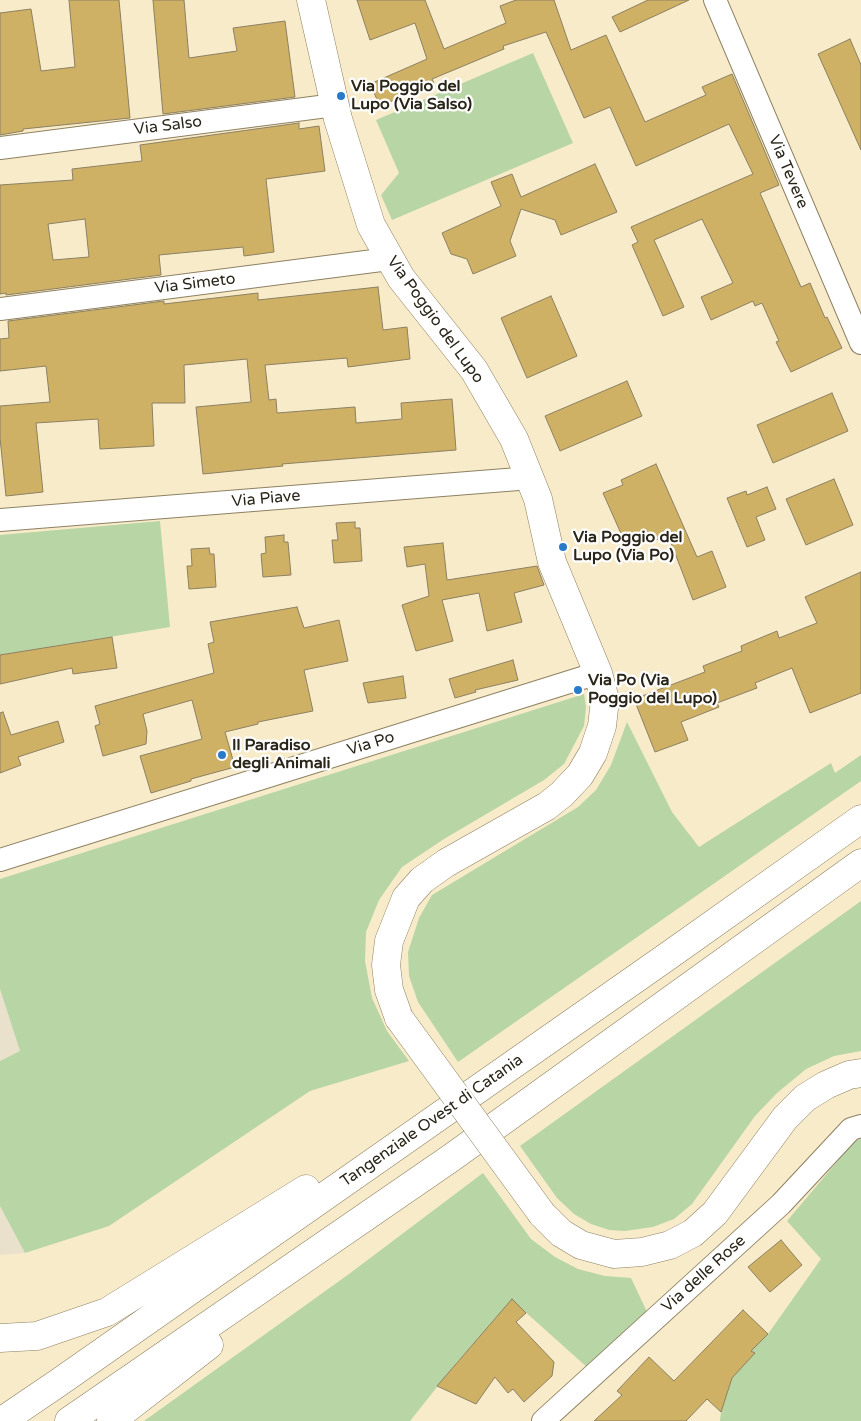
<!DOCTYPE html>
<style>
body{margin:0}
canvas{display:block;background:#f8ebc9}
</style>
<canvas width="861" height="1421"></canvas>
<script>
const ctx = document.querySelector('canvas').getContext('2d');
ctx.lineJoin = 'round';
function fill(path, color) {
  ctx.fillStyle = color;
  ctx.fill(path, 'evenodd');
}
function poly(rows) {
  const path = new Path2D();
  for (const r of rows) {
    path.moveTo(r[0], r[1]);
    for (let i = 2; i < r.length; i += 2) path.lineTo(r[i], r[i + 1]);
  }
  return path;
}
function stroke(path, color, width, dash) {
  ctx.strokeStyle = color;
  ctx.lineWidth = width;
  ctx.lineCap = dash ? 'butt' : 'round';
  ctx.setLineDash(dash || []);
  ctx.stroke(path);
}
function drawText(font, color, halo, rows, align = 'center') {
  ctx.font = font + ' "Varela Round",sans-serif';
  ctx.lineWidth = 4.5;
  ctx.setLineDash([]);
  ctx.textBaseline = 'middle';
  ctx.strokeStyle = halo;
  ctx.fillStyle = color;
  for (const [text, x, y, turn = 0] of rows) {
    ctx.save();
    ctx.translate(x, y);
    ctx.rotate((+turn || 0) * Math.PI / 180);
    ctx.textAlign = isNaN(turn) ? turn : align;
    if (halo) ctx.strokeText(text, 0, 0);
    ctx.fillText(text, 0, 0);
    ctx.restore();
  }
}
fill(poly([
 [0,989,20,1051,0,1061],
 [0,1206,25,1253,0,1255]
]), '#e9e1cc');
fill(poly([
 [533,53,573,143,392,220,381,195,399,173,376,120],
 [160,521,170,627,0,655,0,535],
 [584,694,586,707,584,726,564,764,544,780,444,839,402,867,379,900,366,932,365,961,372,998,387,1031,409,1061,310,1091,109,1226,25,1253,0,1206,0,1061,20,1051,0,989,0,879],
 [627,722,672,812,699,847,831,763,835,773,861,755,861,781,458,1062,418,1002,409,976,408,952,419,918,432,895,578,807,596,790,611,765],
 [861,901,861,1051,834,1056,806,1069,777,1093,755,1116,692,1204,674,1219,653,1227,625,1231,609,1230,591,1224,574,1214,557,1198,520,1146],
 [861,1137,861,1421,720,1421,721,1412,732,1378,751,1351,768,1334,821,1259,787,1221,852,1144],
 [483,1173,531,1239,555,1257,578,1269,605,1276,631,1278,648,1314,589,1369,512,1300,457,1362,410,1421,144,1421,349,1274]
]), '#b8d5a5');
const building = poly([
 [69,0,119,0,130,118,23,129,23,131,0,135,0,13,31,9,41,71,75,67,69,0],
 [153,0,184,0,189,58,237,51,233,28,285,21,295,97,163,114,153,0],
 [357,0,425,0,444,49,506,23,500,6,516,0,554,0,571,50,606,35,645,122,706,95,702,87,732,74,779,185,760,193,801,287,810,283,825,318,827,317,842,348,791,372,776,342,779,341,762,303,755,306,753,301,711,320,701,297,733,283,702,219,654,240,684,307,663,316,632,245,638,242,631,227,753,174,729,124,636,166,610,107,584,118,546,32,503,46,504,49,432,79,434,83,380,106,370,84,427,59,415,23,370,40,357,0],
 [648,0,689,0,620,32,612,17,648,0],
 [850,39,861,65,861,150,818,54,850,39],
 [299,123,299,129,319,126,325,171,266,179,274,252,244,256,243,247,159,255,161,275,6,295,6,293,0,294,0,185,73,180,72,169,142,161,140,145,299,123],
 [85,219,89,257,53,260,48,224,85,219],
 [595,164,617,212,561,235,555,220,521,209,510,241,516,256,473,274,467,259,451,254,442,233,501,206,491,182,512,174,521,197,595,164],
 [378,287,383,330,407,327,410,359,348,367,347,358,265,365,269,400,276,399,277,413,355,407,356,423,402,419,401,403,452,399,456,450,282,464,283,466,203,474,196,407,251,402,247,359,184,365,185,403,152,403,154,446,100,449,98,419,36,423,43,492,6,496,0,438,0,406,50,402,46,366,0,371,0,339,9,338,8,321,164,301,164,304,258,293,258,300,378,287],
 [551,296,577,356,527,378,501,318,551,296],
 [627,381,642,416,560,451,545,416,627,381],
 [832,393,848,431,773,463,757,425,832,393],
 [656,464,697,557,712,551,726,587,693,600,668,535,649,543,646,538,627,547,603,493,623,485,621,480,656,464],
 [834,479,853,525,806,545,786,499,834,479],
 [767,487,776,509,756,517,765,540,747,547,727,498,746,491,747,495,767,487],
 [355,522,355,528,360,528,362,561,334,563,332,540,338,540,336,523,355,522],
 [284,535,284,542,288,542,291,575,263,577,261,554,266,553,265,537,284,535],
 [443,543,447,580,537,566,544,585,514,593,522,622,487,631,479,593,442,600,453,641,416,651,402,605,429,596,425,564,407,567,404,547,443,543],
 [209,548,210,554,214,554,216,587,189,589,187,566,192,566,191,549,209,548],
 [861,572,861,693,810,713,792,668,755,683,757,688,717,703,719,707,681,722,688,740,655,752,634,699,705,672,703,666,742,651,741,646,777,631,779,638,817,623,805,597,861,572],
 [297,607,304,628,339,620,348,661,304,670,313,711,258,722,258,724,225,732,235,767,191,779,191,781,151,793,140,756,202,739,192,700,143,714,147,731,146,744,103,756,95,726,100,724,95,706,214,673,208,644,214,642,210,622,297,607],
 [112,637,117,668,73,674,72,668,0,684,0,655,112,637],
 [513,660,518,680,475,690,476,692,455,698,449,679,513,660],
 [403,676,406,698,368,703,363,683,403,676],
 [3,712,11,735,58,721,64,742,18,757,21,765,0,773,0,713,3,712],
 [781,1240,802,1265,770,1292,748,1267,781,1240],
 [512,1299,526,1313,516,1322,554,1362,552,1376,524,1402,513,1389,508,1393,495,1377,476,1404,437,1386,512,1299],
 [743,1310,768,1334,751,1351,755,1353,732,1378,721,1412,707,1399,686,1421,594,1421,622,1395,617,1391,649,1357,674,1381,743,1310]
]);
fill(building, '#cfb165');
stroke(building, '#8c8062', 1);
const minor = poly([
 [715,0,861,343],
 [0,148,335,105],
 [0,309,389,259],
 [0,520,531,478],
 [0,860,598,673],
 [543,1421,781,1204,851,1129,861,1126]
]);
const tertiary = poly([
 [311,0,338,119,371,225,401,278,474,370,514,439,538,499,552,562,598,673,605,700,602,726,593,753,580,775,562,794,547,806,446,863,422,880,406,898,389,941,386,965,389,990,399,1018],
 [542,1214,561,1233,581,1245,614,1254,642,1252,670,1245,693,1233,715,1213,785,1118,805,1098,826,1085,849,1075,861,1073]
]);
const motorway = poly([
 [0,1338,37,1336,107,1312,306,1189],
 [2,1421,58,1383,668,956,861,819],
 [69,1421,451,1158,861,863],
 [111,1421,209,1345]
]);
stroke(minor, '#8e8163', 24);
stroke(tertiary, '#8e8163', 29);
stroke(motorway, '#8e8163', 29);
stroke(minor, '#fff', 22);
stroke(tertiary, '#fff', 28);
stroke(motorway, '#fff', 28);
const tertiaryBridge = poly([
 [399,1018,542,1214]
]);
stroke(tertiaryBridge, '#8e8163', 29, []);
stroke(tertiaryBridge, '#fff', 28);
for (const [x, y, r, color] of [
 [341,96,5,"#297ac9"],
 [563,547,5,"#297ac9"],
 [578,690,5,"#297ac9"],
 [222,755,5,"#297ac9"]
]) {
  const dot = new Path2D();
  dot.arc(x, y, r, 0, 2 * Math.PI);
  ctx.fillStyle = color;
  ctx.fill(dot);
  stroke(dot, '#fff', 2);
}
drawText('bold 16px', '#2a2519', '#fff', [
 ["Via Poggio del",351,87],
 ["Lupo (Via Salso)",351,105],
 ["Via Poggio del",573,538],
 ["Lupo (Via Po)",573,556],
 ["Via Po (Via",588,681],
 ["Poggio del Lupo)",588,699],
 ["Il Paradiso",232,746],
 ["degli Animali",232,764]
], 'left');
drawText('16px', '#2a2519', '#fff', [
 ["Via Salso",168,126,-7],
 ["Via Tevere",788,172,67],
 ["Via Simeto",195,284,-7],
 ["Via Poggio del Lupo",435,320,54],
 ["Via Piave",266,499,-5],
 ["Via Po",371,744,-17],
 ["Tangenziale Ovest di Catania",432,1121,-35],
 ["Via delle Rose",704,1274,-42]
]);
</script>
